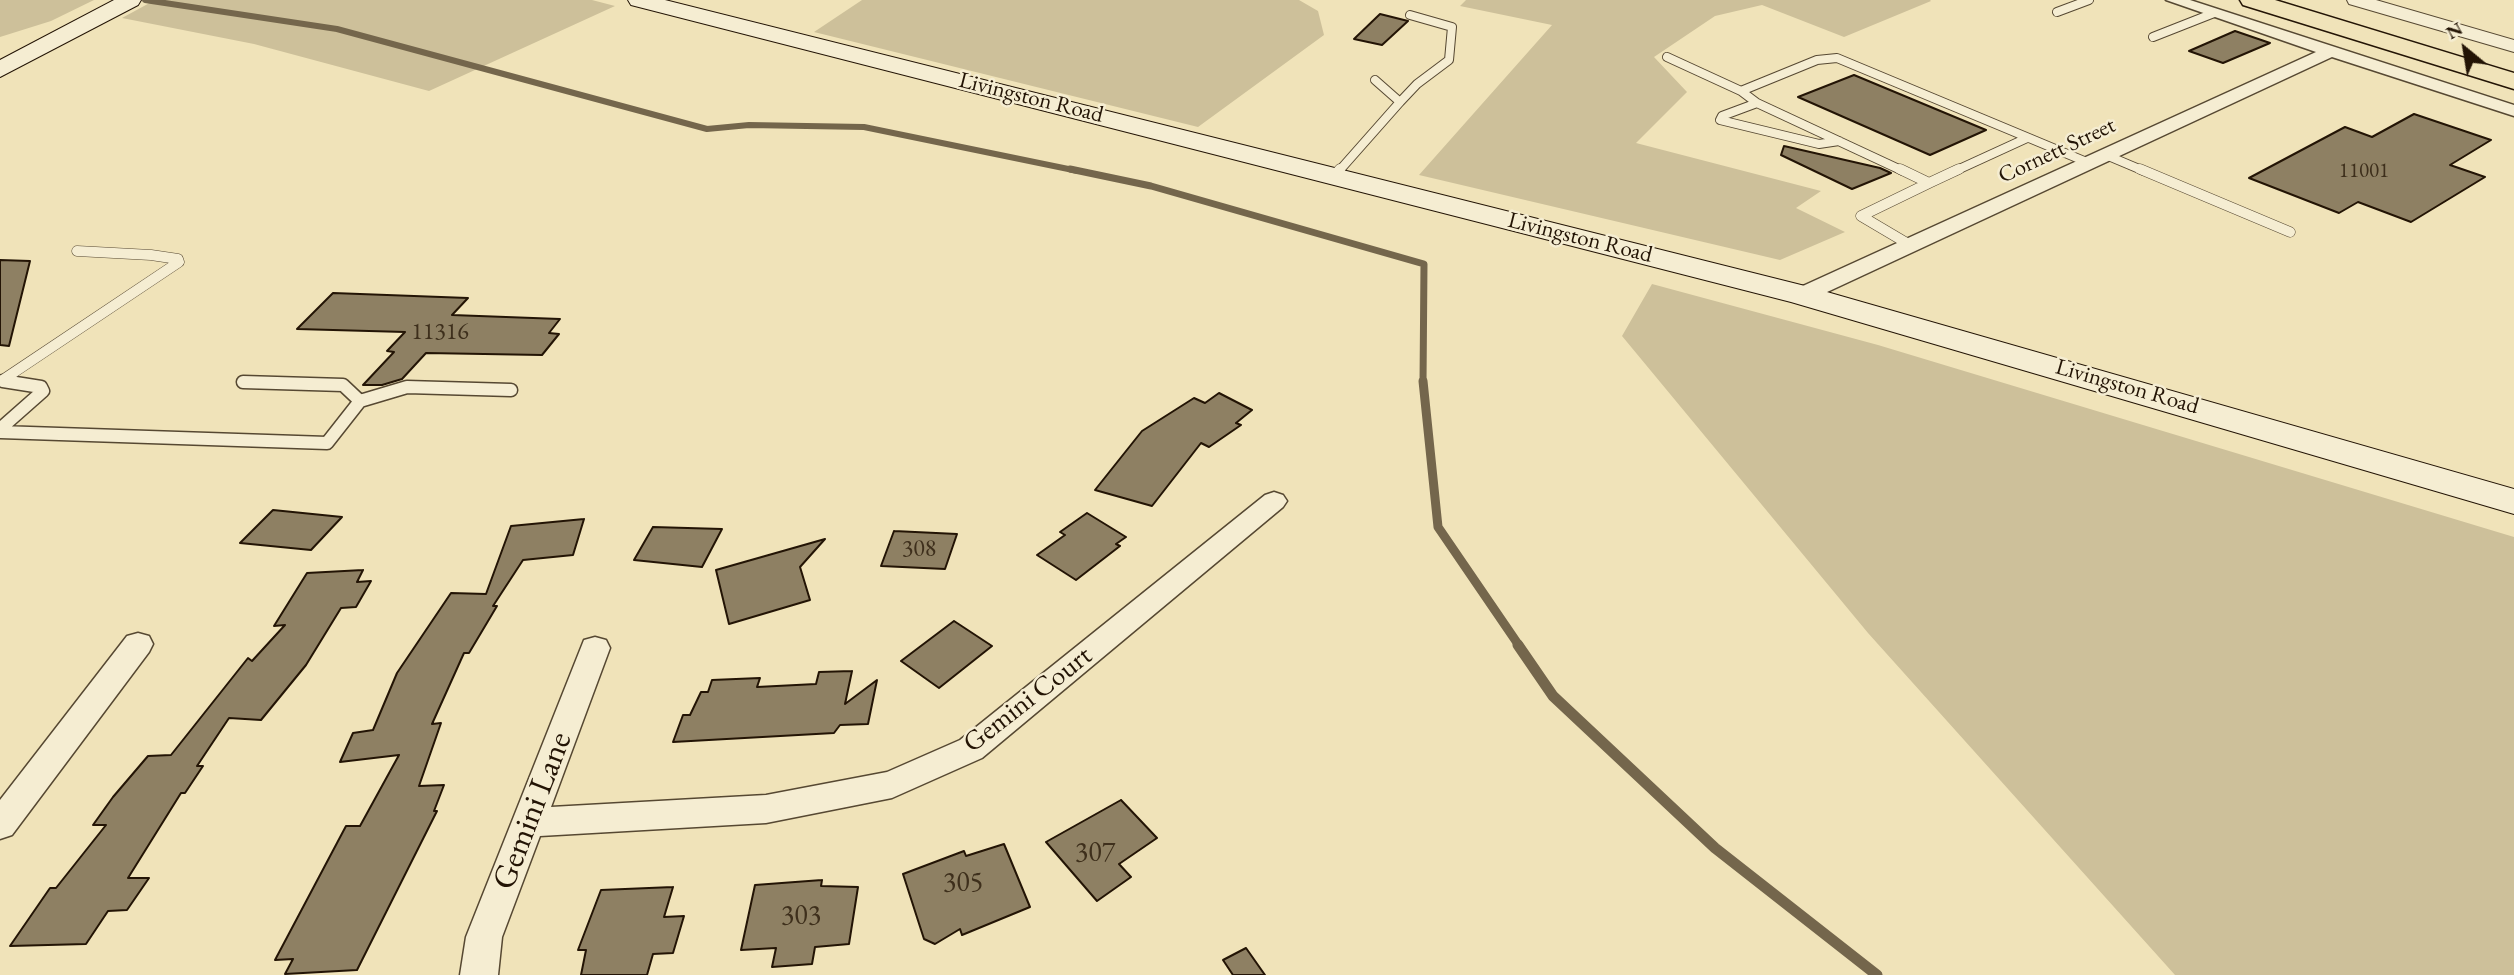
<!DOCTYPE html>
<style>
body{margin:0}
#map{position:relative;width:2514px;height:975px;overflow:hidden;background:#f0e3b9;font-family:"EB Garamond",serif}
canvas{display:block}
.north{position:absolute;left:2430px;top:14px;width:70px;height:70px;-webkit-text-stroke:5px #f5edd2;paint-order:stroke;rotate:330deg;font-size:19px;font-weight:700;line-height:28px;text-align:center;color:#231405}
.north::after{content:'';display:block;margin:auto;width:24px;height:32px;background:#231405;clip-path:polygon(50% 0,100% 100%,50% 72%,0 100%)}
</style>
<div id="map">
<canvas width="2514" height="975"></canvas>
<div class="north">N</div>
</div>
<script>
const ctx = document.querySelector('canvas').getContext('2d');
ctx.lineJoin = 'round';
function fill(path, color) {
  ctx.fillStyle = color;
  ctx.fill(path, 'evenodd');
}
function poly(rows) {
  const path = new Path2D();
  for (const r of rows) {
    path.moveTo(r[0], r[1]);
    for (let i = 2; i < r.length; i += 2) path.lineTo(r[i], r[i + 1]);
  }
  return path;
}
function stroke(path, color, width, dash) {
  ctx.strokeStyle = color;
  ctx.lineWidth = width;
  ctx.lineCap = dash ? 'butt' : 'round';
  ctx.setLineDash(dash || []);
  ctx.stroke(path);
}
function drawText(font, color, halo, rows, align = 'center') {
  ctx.font = font + ' "EB Garamond",serif';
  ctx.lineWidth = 5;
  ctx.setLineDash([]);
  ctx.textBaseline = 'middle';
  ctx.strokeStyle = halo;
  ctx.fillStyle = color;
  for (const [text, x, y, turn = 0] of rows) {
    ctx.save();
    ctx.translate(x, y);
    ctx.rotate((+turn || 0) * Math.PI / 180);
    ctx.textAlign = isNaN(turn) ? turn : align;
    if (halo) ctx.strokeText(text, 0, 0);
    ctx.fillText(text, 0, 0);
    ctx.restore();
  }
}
fill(poly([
 [0,0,94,0,51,21,0,37],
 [155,0,592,0,615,6,429,91,254,44,122,18],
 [862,0,1299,0,1318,11,1324,35,1198,127,814,32],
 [1466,0,1930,0,1931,1,1844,37,1762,5,1715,16,1654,57,1687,92,1636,143,1821,191,1796,208,1845,232,1780,260,1419,175,1552,25,1460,6],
 [1652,284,1878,345,2514,537,2514,975,2175,975,1868,633,1622,336]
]), '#cdc09a');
stroke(poly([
 [145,0,337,29,707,129,749,125,864,127,1078,171]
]), '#74664c', 6);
stroke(poly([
 [1070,169,1151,186,1424,264,1423,383]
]), '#74664c', 7);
stroke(poly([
 [1423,381,1438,527,1520,647]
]), '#74664c', 9);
stroke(poly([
 [1518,645,1553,696,1715,848,1877,975]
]), '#74664c', 11);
const building = poly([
 [1380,14,1408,21,1382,45,1354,39,1380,14],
 [2235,31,2270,43,2223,63,2189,51,2235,31],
 [1854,75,1986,130,1930,155,1798,97,1854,75],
 [2414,114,2491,140,2450,165,2485,177,2411,222,2358,202,2339,213,2249,178,2345,127,2372,137,2414,114],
 [1784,146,1880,168,1891,173,1852,189,1781,155,1784,146],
 [0,260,30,261,9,346,0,345,0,260],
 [333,293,468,298,452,315,560,319,549,333,559,334,542,355,426,353,402,379,382,385,363,385,394,352,387,351,405,332,297,329,333,293],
 [1219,393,1252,410,1236,423,1241,425,1209,447,1201,443,1152,506,1095,490,1142,431,1194,398,1205,403,1219,393],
 [273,510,342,517,311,550,240,543,273,510],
 [1087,513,1126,537,1116,544,1120,546,1076,580,1037,555,1065,535,1060,532,1087,513],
 [584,519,573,555,523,560,493,606,497,606,469,653,464,653,432,724,441,723,419,786,444,785,434,811,437,811,357,970,285,974,293,959,275,960,346,826,360,826,399,755,340,762,353,733,373,730,397,673,451,593,486,594,511,526,584,519],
 [653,527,722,529,702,567,634,560,653,527],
 [894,531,957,534,945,569,881,566,894,531],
 [825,539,800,567,810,600,729,624,716,570,825,539],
 [363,570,357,582,371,581,356,607,341,608,306,665,261,720,229,718,197,766,203,766,185,793,181,793,128,878,149,878,127,910,108,911,86,944,10,946,50,888,56,888,106,825,93,825,113,797,148,756,171,755,248,658,252,661,285,625,274,626,307,573,363,570],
 [954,621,992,646,939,688,901,661,954,621],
 [852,671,845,704,877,680,868,724,840,725,834,733,673,742,683,715,690,715,701,692,708,692,712,680,760,678,757,687,816,684,819,672,852,671],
 [1121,800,1157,838,1119,864,1131,877,1097,901,1046,842,1121,800],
 [1004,844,1030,907,962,935,960,929,935,944,924,939,903,874,964,851,966,856,1004,844],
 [822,880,821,886,858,887,849,944,815,947,812,964,772,967,776,948,741,950,755,885,822,880],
 [673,887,664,917,684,916,673,953,653,954,647,975,581,975,586,950,578,950,601,890,673,887],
 [1246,948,1265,975,1233,975,1223,960,1246,948]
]);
fill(building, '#8e8063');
stroke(building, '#231405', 2);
const serviceFar2 = poly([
 [2057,12,2089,0],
 [2153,37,2214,13],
 [1667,57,1741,91],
 [1400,102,1417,84,1449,60,1452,27,1410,15],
 [1757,103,1722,116,1720,120,1819,144,1839,141],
 [2106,155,2144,171],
 [1339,171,1400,102,1375,80],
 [1903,171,1757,103,1741,91,1817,60,1837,58,2089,163],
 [1955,171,2027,138]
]);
const serviceFar1 = poly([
 [1900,169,1929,183,1959,169],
 [2140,169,2290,232],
 [1335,175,1340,169],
 [1910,245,1861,216,1929,183],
 [243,382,278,383],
 [15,383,1,381,179,262,178,259,151,255,77,251]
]);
const service = poly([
 [360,401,407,387,511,390],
 [0,429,43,391,41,387,3,381],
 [0,432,327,443,360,401,343,385,243,382]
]);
const minor = poly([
 [2166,0,2190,0,2514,105,2514,116,2332,57,1810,300,1794,300,1791,295,1794,290,2316,52,2166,0],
 [1274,492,1283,495,1287,501,1283,507,982,758,892,798,766,823,540,836,502,937,498,975,460,975,466,937,584,640,595,637,606,640,610,648,551,807,766,795,887,772,960,740,1265,495,1274,492],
 [138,633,149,636,153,644,149,652,12,835,0,839,0,800,127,636,138,633]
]);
const tertiary = poly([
 [2347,0,2376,0,2514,40,2514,52,2349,4,2347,0]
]);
const secondary = poly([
 [114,0,141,0,138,5,0,77,0,60,114,0],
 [628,0,665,0,1813,288,2514,489,2514,514,1791,302,631,5,628,0]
]);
const trunk = poly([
 [2240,0,2275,0,2514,73,2514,89,2243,5,2240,0]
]);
stroke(serviceFar2, '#564832', 10);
stroke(serviceFar1, '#564832', 11);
stroke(service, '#564832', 15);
stroke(minor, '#564832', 3);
stroke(tertiary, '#564832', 2);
stroke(secondary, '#231405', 2);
stroke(trunk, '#231405', 3);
stroke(serviceFar2, '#f5edd2', 8);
stroke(serviceFar1, '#f5edd2', 10);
stroke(service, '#f5edd2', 12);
fill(minor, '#f5edd2');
fill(tertiary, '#f5edd2');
fill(secondary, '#f5edd2');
fill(trunk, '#f0e3b9');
drawText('21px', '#3e2f1c', null, [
 ["11001",2364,171]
]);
drawText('23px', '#231405', '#f5edd2', [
 ["Livingston Road",1031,98,14],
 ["Cornett Street",2057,151,-25],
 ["Livingston Road",1580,238,14],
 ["Livingston Road",2127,387,16]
]);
drawText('24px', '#3e2f1c', null, [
 ["11316",440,332],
 ["308",919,549]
]);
drawText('28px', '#231405', '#f5edd2', [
 ["Gemini Court",1028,700,-38]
]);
drawText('28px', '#3e2f1c', null, [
 ["307",1095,853],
 ["305",963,883],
 ["303",801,916]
]);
drawText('33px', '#231405', '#f5edd2', [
 ["Gemini Lane",533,811,-69]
]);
</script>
